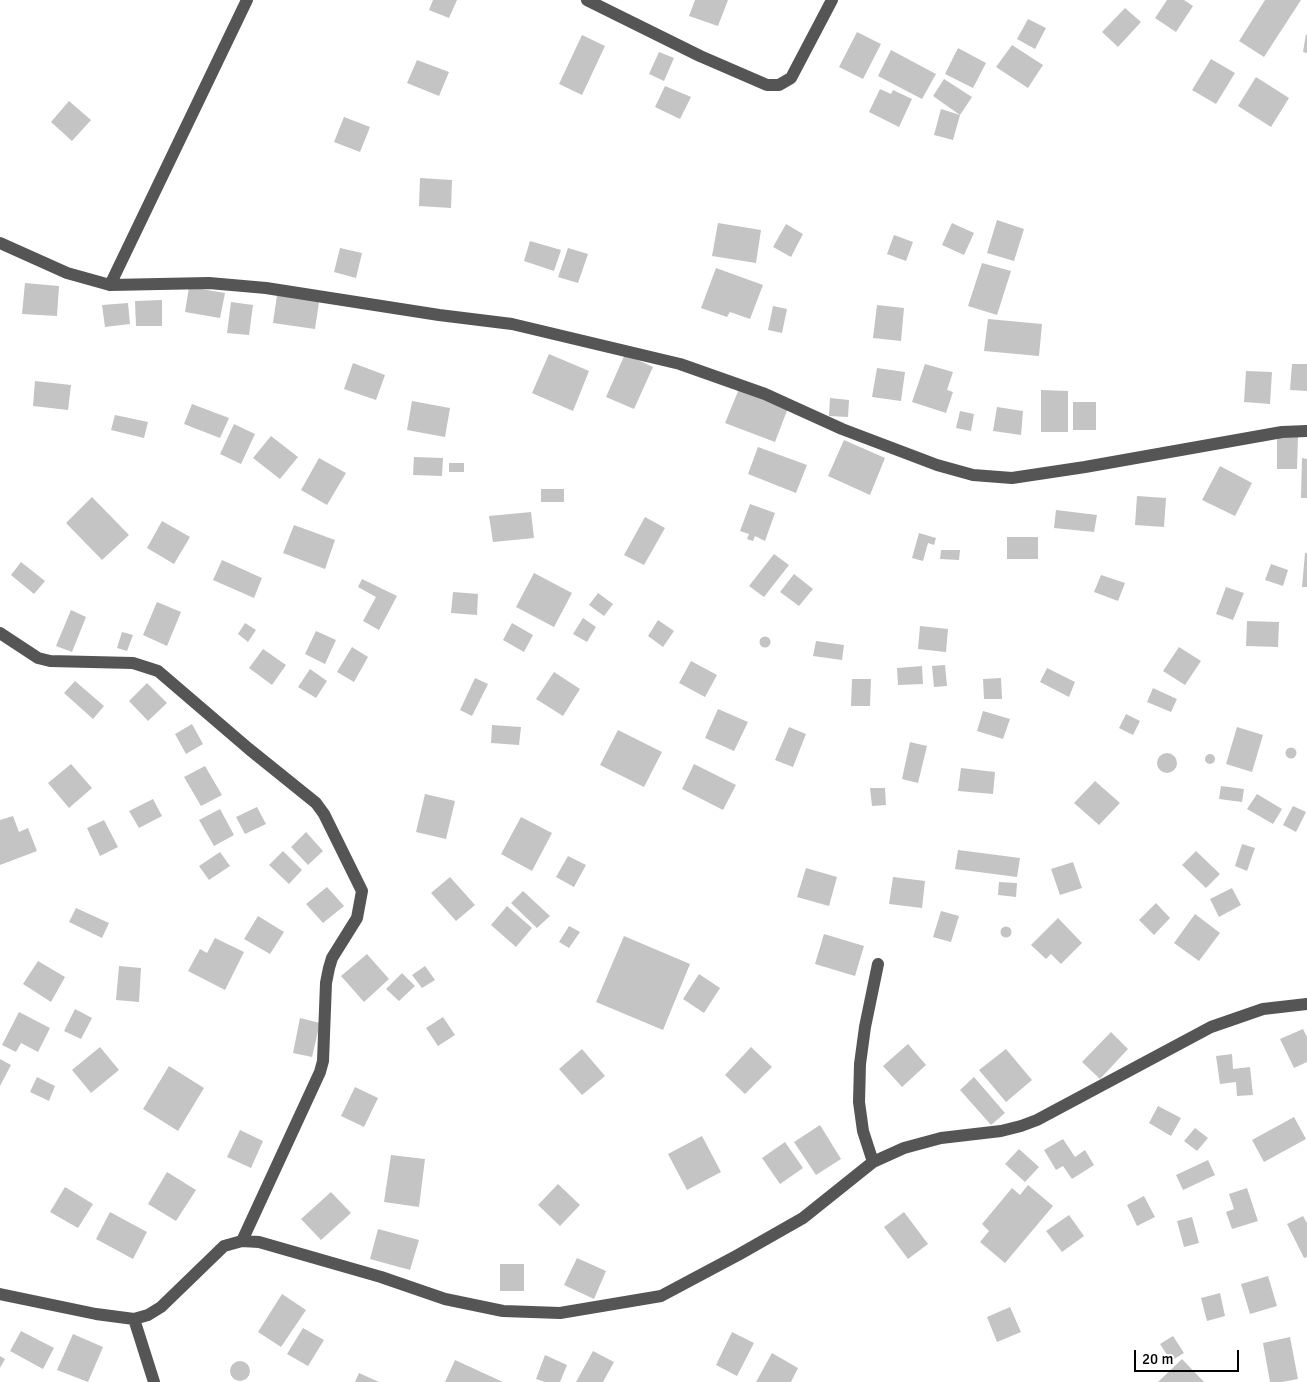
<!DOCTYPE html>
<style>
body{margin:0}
#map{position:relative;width:1307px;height:1382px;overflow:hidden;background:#fff;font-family:Signika,sans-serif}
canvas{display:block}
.scale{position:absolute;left:1134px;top:1350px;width:105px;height:22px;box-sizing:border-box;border:2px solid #000;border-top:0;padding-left:6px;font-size:15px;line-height:18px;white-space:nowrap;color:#000;-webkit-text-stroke:4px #fff;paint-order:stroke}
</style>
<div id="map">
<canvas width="1307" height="1382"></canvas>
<div class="scale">20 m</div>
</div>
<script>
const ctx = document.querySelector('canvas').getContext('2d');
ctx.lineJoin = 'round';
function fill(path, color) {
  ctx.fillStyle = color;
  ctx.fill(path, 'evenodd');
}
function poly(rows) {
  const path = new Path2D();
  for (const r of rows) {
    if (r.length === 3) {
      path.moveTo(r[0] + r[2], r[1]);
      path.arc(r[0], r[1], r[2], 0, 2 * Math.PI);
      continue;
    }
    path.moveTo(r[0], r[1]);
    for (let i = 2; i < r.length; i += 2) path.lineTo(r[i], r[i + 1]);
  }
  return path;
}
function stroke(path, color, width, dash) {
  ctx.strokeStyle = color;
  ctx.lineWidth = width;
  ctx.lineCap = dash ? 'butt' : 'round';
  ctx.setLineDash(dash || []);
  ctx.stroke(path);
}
fill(poly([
 [433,0,457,0,449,18,429,10],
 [695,0,728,0,718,26,689,16],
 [1167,0,1184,0,1193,6,1176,32,1155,18],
 [1265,0,1301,0,1264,57,1239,41],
 [1125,8,1141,22,1118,47,1102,32],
 [1028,19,1046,28,1035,49,1017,39],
 [857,32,881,44,863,79,839,67],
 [1306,34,1307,35,1307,53,1303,52],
 [582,35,605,46,582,95,559,84],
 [1012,45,1043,65,1028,88,996,67],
 [958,48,986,63,973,88,945,74],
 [891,50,936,74,922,99,878,76],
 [659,52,674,58,664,81,649,74],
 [1211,59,1235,73,1216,104,1192,90],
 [417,60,449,72,439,96,407,83],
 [1256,77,1289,98,1271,127,1238,106],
 [944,79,972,97,960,115,953,140,934,135,941,109,960,115,933,96],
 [665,86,691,97,680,119,655,107],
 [880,89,891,94,893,90,912,99,899,127,869,112],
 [69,101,91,120,72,141,51,122],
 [344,117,370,127,360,152,334,142],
 [420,178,452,180,451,208,419,206],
 [997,220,1024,229,1014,261,987,253],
 [718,223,761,230,756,263,712,256],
 [952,223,974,233,964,255,942,245],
 [786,224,803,234,791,257,773,247],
 [894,235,913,242,906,261,887,254],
 [530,241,561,250,554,271,524,261],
 [340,248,362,253,356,278,334,272],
 [568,248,588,254,578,283,558,277],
 [982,263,1011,271,997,315,968,306],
 [716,268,763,285,750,319,730,312,727,317,701,308],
 [25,283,59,286,57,316,22,314],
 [189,287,225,293,220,318,185,312],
 [277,295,319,302,315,329,273,323],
 [162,300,162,326,136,326,135,301],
 [231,302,253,305,249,335,227,333],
 [128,303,130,324,105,327,102,305],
 [877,305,904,308,901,341,873,338],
 [773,306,787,309,782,333,768,330],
 [988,319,1042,324,1039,356,984,351],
 [549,354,589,371,573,411,532,393],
 [625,354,653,367,634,409,606,397],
 [353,363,385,375,376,400,344,389],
 [925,364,953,372,947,390,953,392,946,413,912,402],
 [1292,364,1307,364,1307,391,1290,390],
 [877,368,905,372,901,401,872,397],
 [1246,371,1272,372,1270,404,1244,402],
 [35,381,71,385,68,410,33,406],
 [739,389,788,408,775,442,725,423],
 [1041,390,1068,391,1068,432,1041,432],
 [830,398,849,400,848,417,829,416],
 [412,401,450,408,445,437,407,430],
 [1073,402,1096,402,1096,430,1073,430],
 [192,404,229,418,220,438,184,424],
 [997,407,1023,411,1021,435,993,431],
 [960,411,974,414,971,431,956,428],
 [115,415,148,422,144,438,111,430],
 [234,424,255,434,241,464,220,454],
 [271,436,298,457,280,479,253,458],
 [1277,436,1298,436,1297,469,1277,469],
 [844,440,885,458,870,495,828,476],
 [758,447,807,465,796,493,748,474],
 [414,457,443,458,442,476,413,475],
 [319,458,346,473,327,505,301,490],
 [1302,458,1307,459,1307,498,1301,498],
 [449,463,464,463,464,472,449,472],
 [1220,466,1252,483,1235,516,1202,500],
 [541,489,564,489,564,502,541,502],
 [1137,496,1166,498,1164,527,1135,525],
 [92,497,129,535,102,560,66,523],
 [750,504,775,513,765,541,755,536,753,541,747,539,749,534,740,531],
 [1056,510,1097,515,1094,532,1054,528],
 [531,512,534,538,493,542,489,516],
 [645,517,665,528,644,565,624,555],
 [162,521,190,537,174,564,147,548],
 [294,525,335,540,325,569,283,553],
 [919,533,936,538,934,545,928,543,923,561,912,558],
 [1007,537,1038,537,1038,559,1007,559],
 [941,550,960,550,959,560,940,559],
 [1305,553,1307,553,1307,587,1302,587],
 [774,554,789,565,764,597,749,586],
 [222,560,262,578,254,598,213,580],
 [21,562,45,581,34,594,11,575],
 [1271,564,1288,570,1283,586,1265,580],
 [534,573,572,593,554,627,516,607],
 [794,574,813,589,799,606,780,592],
 [1101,575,1125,583,1118,601,1094,592],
 [362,579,397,596,379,630,363,621,376,597,358,587],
 [1226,587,1244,593,1233,620,1216,614],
 [453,592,478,594,477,615,451,613],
 [598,593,613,604,604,616,589,605],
 [157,602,181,612,167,646,143,635],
 [71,610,86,617,72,652,56,646],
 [583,618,596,627,587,642,573,634],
 [658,620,674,631,663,647,648,636],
 [1247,621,1279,622,1278,647,1246,646],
 [245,623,256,630,248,642,238,634],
 [512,623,533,635,524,652,503,640],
 [920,626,948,629,946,652,918,649],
 [316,631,336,640,325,664,305,654],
 [122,632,133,635,127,651,117,648],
 [765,642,5.5],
 [816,641,844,645,842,660,813,656],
 [352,647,368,657,354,682,337,672],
 [1179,647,1201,661,1185,685,1163,671],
 [263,649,286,665,272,685,249,668],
 [691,661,717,675,705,697,679,683],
 [945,665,947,686,934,687,932,666],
 [922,666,923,684,898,685,897,668],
 [1047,668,1075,682,1069,697,1040,682],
 [310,669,327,681,316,698,298,687],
 [554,672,580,689,563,716,536,699],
 [475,678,488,684,472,716,460,710],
 [1001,678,1002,699,984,699,983,679],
 [852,679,871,679,870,706,851,706],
 [75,681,104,706,93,719,64,693],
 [147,683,167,703,148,721,129,701],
 [1153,688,1177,699,1171,712,1147,702],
 [718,709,748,722,734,751,705,738],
 [983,711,1010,719,1003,739,977,731],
 [1126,714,1140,721,1133,735,1119,728],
 [192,724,203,744,186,754,175,734],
 [492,725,521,727,519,745,491,743],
 [789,727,806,734,793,767,775,760],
 [1237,727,1263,735,1252,772,1226,764],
 [618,730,662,752,644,787,600,765],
 [910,742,927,746,918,783,902,779],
 [1291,753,5.5],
 [1167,763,10],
 [1210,759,5],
 [71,764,92,788,69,808,48,783],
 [694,764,736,785,723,810,682,789],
 [205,766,222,795,201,806,184,777],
 [961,768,995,772,993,794,958,791],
 [1095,781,1120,803,1099,825,1074,803],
 [1221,786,1244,789,1242,802,1219,799],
 [870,788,885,788,886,805,872,806],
 [425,794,455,801,446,839,416,832],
 [1257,794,1282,809,1273,824,1247,809],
 [153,799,162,816,139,828,129,811],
 [1293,806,1306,812,1296,832,1283,825],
 [257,807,266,824,245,834,236,817],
 [220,809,234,835,214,846,199,820],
 [13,816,19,832,28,828,37,851,0,865,0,820],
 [521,817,552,833,532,871,501,854],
 [104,820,118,847,100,856,87,828],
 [306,832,323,851,308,865,291,847],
 [1242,844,1255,848,1247,871,1235,866],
 [958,850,1020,858,1017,877,955,869],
 [283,851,302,870,289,884,269,865],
 [1196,851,1220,874,1206,888,1182,865],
 [220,852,230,866,209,880,199,866],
 [568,856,586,865,574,887,556,877],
 [1073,862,1082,888,1060,895,1051,869],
 [806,868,837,877,829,906,797,897],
 [450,877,475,905,456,921,431,893],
 [893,877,925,881,922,908,889,904],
 [999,882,1017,883,1016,897,998,895],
 [327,887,344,906,323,923,306,904],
 [1232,888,1241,905,1219,917,1210,899],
 [523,891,550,916,537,928,511,903],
 [1156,903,1170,918,1154,935,1139,920],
 [507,906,532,928,516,947,491,925],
 [76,908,109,923,102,938,69,922],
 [941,911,959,916,951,942,933,937],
 [1195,914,1220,933,1199,961,1174,943],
 [258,916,284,932,270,954,244,939],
 [1058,918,1082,943,1061,964,1051,954,1046,959,1031,945],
 [569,926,580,932,569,948,559,942],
 [1006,932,5.5],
 [824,934,864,946,855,976,815,964],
 [624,936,690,964,663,1030,596,1002],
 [215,938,244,952,225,990,188,971,200,949,207,953],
 [367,954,389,979,364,1002,341,976],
 [38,961,65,977,51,1002,23,984],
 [119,966,141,968,139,1002,116,1000],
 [425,966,435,980,422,988,412,975],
 [402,973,415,986,399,1001,386,989],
 [699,974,720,988,704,1013,683,999],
 [75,1009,92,1018,81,1039,64,1031],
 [19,1012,50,1028,38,1052,21,1043,16,1052,2,1045],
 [443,1017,455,1035,438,1046,426,1028],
 [300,1018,320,1023,312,1057,293,1053],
 [1303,1029,1307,1037,1307,1062,1294,1068,1280,1039],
 [1111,1032,1128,1049,1100,1079,1082,1062],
 [908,1044,926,1065,902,1087,883,1066],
 [100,1047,119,1070,91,1093,72,1070],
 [751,1047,772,1067,745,1094,725,1075],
 [582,1049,605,1076,582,1095,559,1069],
 [1006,1049,1032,1080,1006,1102,979,1070],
 [1232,1054,1233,1069,1250,1067,1253,1095,1237,1096,1236,1082,1220,1084,1216,1056],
 [0,1059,11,1065,0,1086],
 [169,1066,204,1088,178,1131,143,1109],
 [37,1077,55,1086,49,1101,30,1092],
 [974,1077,1005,1113,991,1125,960,1090],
 [355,1087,378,1098,364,1127,341,1116],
 [1158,1106,1181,1118,1171,1136,1149,1123],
 [1294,1117,1306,1139,1264,1162,1252,1140],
 [820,1125,841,1159,816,1175,794,1142],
 [1195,1128,1208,1138,1197,1151,1184,1141],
 [240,1130,263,1141,251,1168,227,1157],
 [702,1136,721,1172,687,1190,668,1154],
 [1063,1139,1075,1157,1085,1150,1094,1165,1072,1179,1063,1166,1056,1170,1044,1150],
 [785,1142,803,1168,780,1184,762,1158],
 [1019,1149,1039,1167,1025,1182,1005,1164],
 [391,1155,425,1159,419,1207,384,1202],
 [1208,1160,1215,1175,1183,1190,1176,1175],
 [167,1172,196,1190,176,1221,148,1204],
 [558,1184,580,1205,560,1226,538,1205],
 [1028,1185,1053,1206,1005,1263,980,1242,989,1231,982,1224,1012,1188,1020,1195],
 [65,1187,93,1204,78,1228,50,1212],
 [1247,1188,1258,1221,1232,1229,1226,1212,1234,1209,1229,1194],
 [331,1192,351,1213,321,1240,301,1219],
 [1144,1196,1155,1217,1137,1226,1127,1205],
 [110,1212,147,1232,133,1259,96,1239],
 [904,1212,928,1244,908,1259,884,1227],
 [1069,1215,1084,1236,1062,1252,1046,1231],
 [1303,1216,1307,1223,1307,1257,1304,1258,1287,1224],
 [1192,1217,1199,1243,1184,1247,1177,1221],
 [378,1229,419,1240,410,1270,370,1259],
 [577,1258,606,1271,594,1299,564,1285],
 [500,1264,524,1264,524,1291,500,1291],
 [1268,1276,1277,1306,1250,1314,1241,1284],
 [1220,1293,1225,1316,1207,1321,1201,1298],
 [282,1294,306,1310,281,1347,258,1332],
 [1010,1307,1021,1332,997,1342,987,1317],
 [303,1328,324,1340,308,1366,287,1354],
 [21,1331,54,1348,43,1369,10,1351],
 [732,1332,754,1343,737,1376,716,1365],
 [73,1334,103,1347,88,1382,57,1370],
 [1173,1336,1184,1353,1171,1361,1160,1344],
 [1290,1337,1298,1379,1282,1382,1270,1382,1263,1343],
 [593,1351,614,1362,603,1382,576,1382],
 [772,1353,798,1368,791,1382,756,1382],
 [545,1355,567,1365,560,1382,545,1382,536,1379],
 [0,1356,5,1359,0,1368],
 [1182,1359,1204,1382,1158,1382],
 [455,1360,503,1382,445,1382],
 [240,1371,10],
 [359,1373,379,1382,355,1382]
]), '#c4c4c4');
stroke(poly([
 [587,0,700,56,767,85,779,85,791,78,832,0],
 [0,243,67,273,110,285,209,283,266,288,439,315,512,324,680,364,765,394,842,429,937,465,973,475,1012,478,1085,467,1282,432,1307,431],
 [110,285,247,0],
 [0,633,38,658,50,661,133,663,158,671,249,749,316,803,324,814,362,891,357,918,332,958,329,968,326,983,323,1061,320,1072,242,1241],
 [873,1162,863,1131,859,1102,860,1064,865,1027,878,964],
 [0,1294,96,1314,134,1319,148,1315,161,1307,224,1246,242,1241,259,1242,381,1277,445,1299,503,1311,560,1313,661,1296,738,1255,803,1218,873,1162,904,1148,941,1138,1001,1131,1021,1126,1037,1120,1211,1027,1263,1009,1307,1004],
 [134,1319,154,1382]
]), '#555', 12);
</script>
